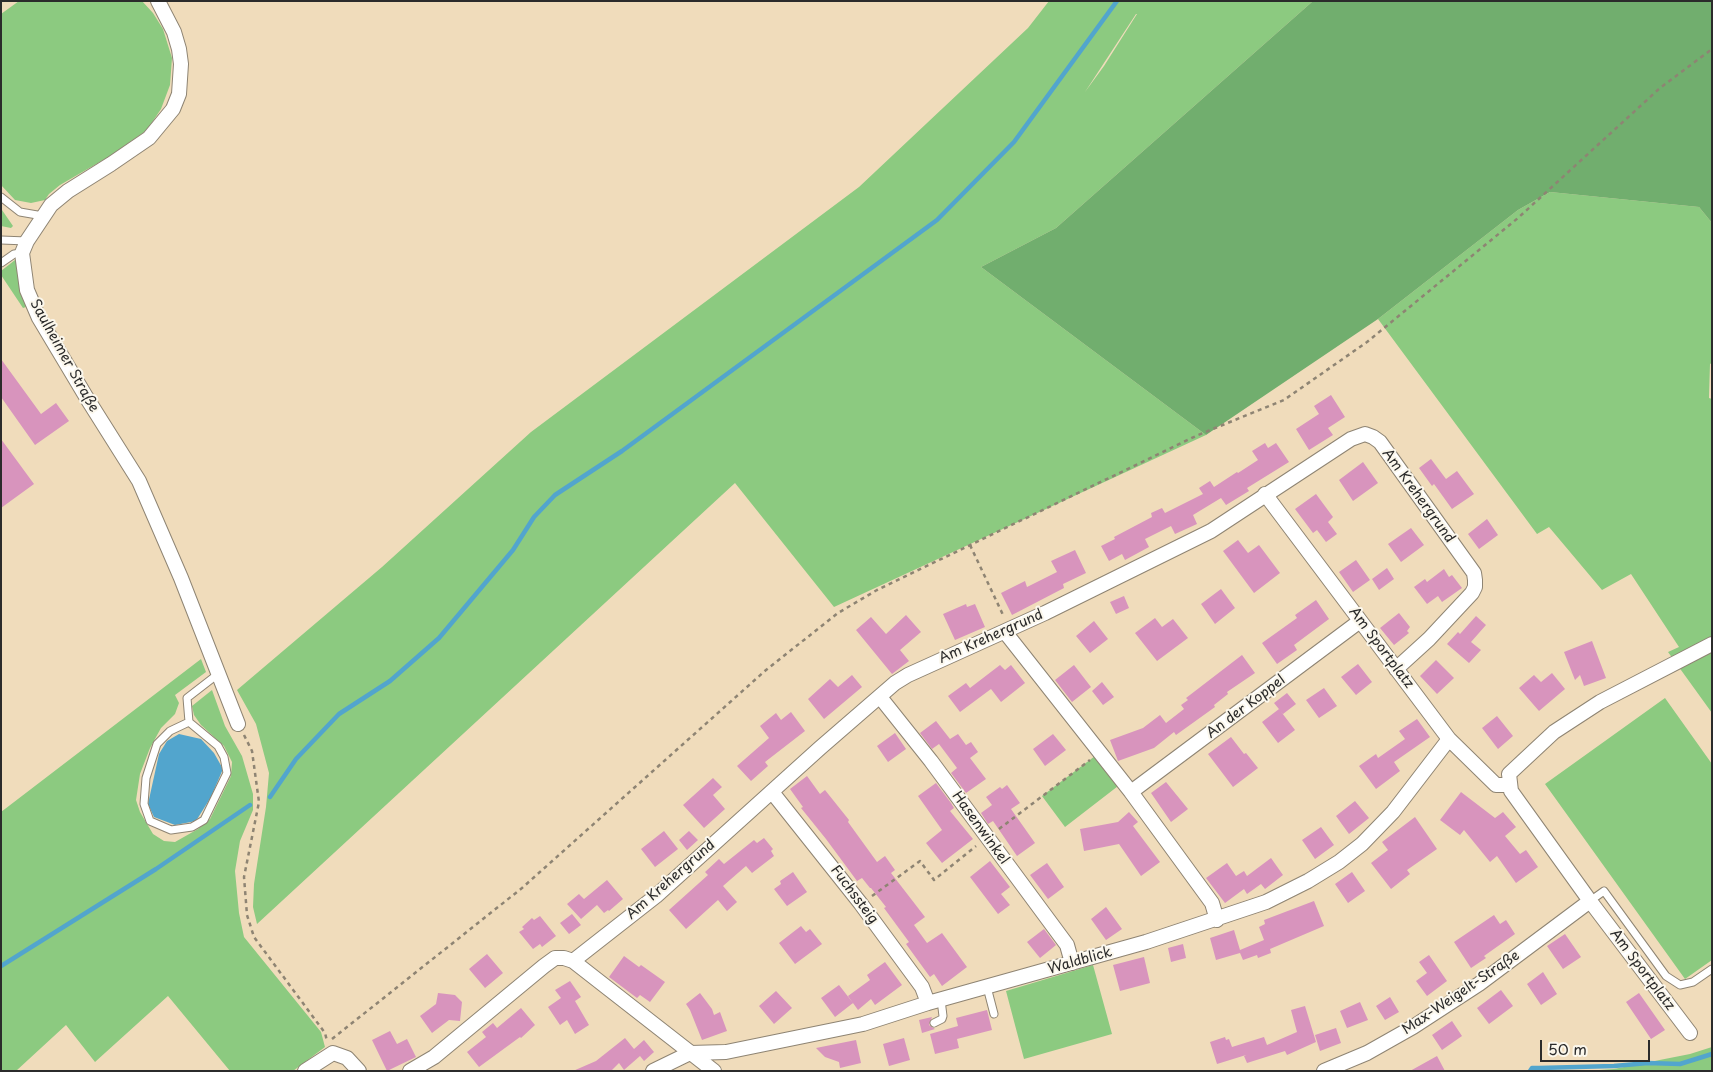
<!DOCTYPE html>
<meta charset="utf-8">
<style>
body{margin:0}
#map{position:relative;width:1713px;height:1072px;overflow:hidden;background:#f0dcbb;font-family:"Playpen Sans",sans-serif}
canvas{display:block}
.frame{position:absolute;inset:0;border:2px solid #2b2b2b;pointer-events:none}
.scale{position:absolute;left:1540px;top:1040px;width:110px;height:22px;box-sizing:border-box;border:2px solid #2b2b2b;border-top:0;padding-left:6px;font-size:15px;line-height:18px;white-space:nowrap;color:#2b2b2b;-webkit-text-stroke:4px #fbf7ec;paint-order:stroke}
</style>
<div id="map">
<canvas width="1713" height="1072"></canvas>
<div class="frame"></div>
<div class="scale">50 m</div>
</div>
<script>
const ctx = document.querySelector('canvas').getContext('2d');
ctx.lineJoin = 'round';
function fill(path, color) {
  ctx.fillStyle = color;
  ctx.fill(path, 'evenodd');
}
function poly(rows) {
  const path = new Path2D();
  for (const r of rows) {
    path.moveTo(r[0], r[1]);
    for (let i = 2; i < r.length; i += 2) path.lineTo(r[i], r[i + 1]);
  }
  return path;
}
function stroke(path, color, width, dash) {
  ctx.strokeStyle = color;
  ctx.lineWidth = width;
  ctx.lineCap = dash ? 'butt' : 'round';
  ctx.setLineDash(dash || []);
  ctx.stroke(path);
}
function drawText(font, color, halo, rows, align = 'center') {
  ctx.font = font + ' "Playpen Sans",sans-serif';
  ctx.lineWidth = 4;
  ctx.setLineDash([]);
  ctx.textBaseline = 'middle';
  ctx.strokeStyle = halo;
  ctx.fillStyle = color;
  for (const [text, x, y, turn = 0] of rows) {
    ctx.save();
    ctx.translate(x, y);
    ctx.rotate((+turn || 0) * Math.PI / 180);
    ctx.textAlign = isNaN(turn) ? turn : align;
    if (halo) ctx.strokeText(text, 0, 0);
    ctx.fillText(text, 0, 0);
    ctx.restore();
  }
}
fill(poly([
 [19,1,142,1,153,13,163,29,172,58,170,85,161,109,147,130,110,156,60,185,49,194,45,200,31,203,15,200,1,185,1,14],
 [1049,1,1313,1,1056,228,981,267,1206,435,834,607,735,483,257,924,253,907,254,884,266,807,269,773,256,724,237,690,382,567,531,432,859,187,1028,28],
 [1137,14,1104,66,1085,92,1136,14],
 [1550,192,1699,207,1712,223,1712,363,1710,364,1709,398,1712,399,1712,713,1668,652,1679,647,1631,574,1602,590,1549,527,1537,534,1378,319,1518,210],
 [2,210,13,226,11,228,1,226],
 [15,260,19,260,21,292,26,307,23,308,1,275,1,271],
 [201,659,206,672,175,695,179,703,175,714,161,728,150,748,140,774,136,800,140,812,153,834,164,841,175,842,198,829,210,819,231,776,232,762,224,746,201,725,194,715,192,706,212,690,225,726,242,756,253,794,253,810,240,841,235,871,239,913,244,937,321,1032,325,1047,293,1071,230,1071,168,996,95,1062,66,1025,16,1071,1,1071,1,812],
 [1665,698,1712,764,1712,960,1685,979,1545,784],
 [1099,753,1122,783,1065,827,1042,796],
 [1093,965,1112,1034,1024,1059,1006,991],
 [1712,1047,1712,1071,1584,1071,1614,1069,1690,1054]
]), '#8cca80');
fill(poly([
 [1313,1,1712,1,1712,223,1699,207,1550,192,1518,210,1378,319,1206,435,981,267,1056,228]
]), '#71ae6e');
fill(poly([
 [179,734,201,739,214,753,223,769,211,797,196,821,175,825,154,817,148,804,159,754,167,741]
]), '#52a5cd');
stroke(poly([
 [270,797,296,759,339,714,390,681,439,638,513,550,534,517,555,495,622,451,937,220,1014,142,1117,1],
 [1,966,156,869,250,805],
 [1530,1071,1532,1068,1539,1068,1614,1066,1648,1063,1680,1064,1712,1054]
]), '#52a5cd', 4.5);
fill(poly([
 [1,359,41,414,56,403,69,421,35,445,1,397],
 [1331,395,1345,417,1328,428,1333,435,1309,450,1296,429,1319,414,1314,406],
 [1,439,34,484,1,508],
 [1265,443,1268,448,1276,443,1289,462,1247,488,1249,491,1226,505,1221,498,1193,515,1197,524,1175,534,1171,526,1145,539,1149,547,1125,560,1122,554,1109,561,1101,546,1115,539,1114,537,1152,517,1151,513,1162,508,1165,513,1203,494,1199,488,1210,481,1214,487,1237,472,1238,473,1258,460,1252,451],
 [1431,459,1446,479,1457,471,1474,494,1452,509,1434,484,1432,486,1419,468],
 [1363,462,1378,483,1353,501,1339,480],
 [1316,494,1333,517,1328,522,1337,534,1326,542,1317,530,1313,533,1295,509],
 [1487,519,1498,535,1479,549,1468,534],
 [1411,528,1424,545,1401,562,1388,544],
 [1238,540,1248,553,1259,545,1280,573,1254,593,1223,551],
 [1075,550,1086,573,1063,584,1064,588,1012,615,1001,593,1025,581,1027,587,1057,572,1051,561],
 [1356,560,1370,580,1353,592,1339,572],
 [1387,568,1394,579,1379,590,1372,579],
 [1444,569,1449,577,1452,575,1462,588,1442,602,1438,596,1427,604,1414,587,1425,579,1427,582],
 [1221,589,1235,608,1215,624,1201,604],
 [1124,596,1129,608,1116,614,1110,602],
 [1316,600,1329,619,1294,645,1297,650,1277,664,1262,643,1297,618,1295,615],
 [966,604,967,607,975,604,985,627,955,640,943,614],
 [1399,613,1410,627,1407,631,1409,633,1394,645,1380,628],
 [906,615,921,632,900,650,909,661,892,674,856,630,871,617,886,634],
 [1476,616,1486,625,1471,642,1481,650,1469,663,1447,644,1458,632,1460,634],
 [1155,618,1162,627,1173,619,1188,638,1157,661,1135,633],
 [1094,621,1108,639,1090,653,1076,636],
 [1592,641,1606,678,1584,686,1580,675,1575,680,1564,652],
 [1242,655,1255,673,1227,692,1228,694,1214,705,1215,707,1176,735,1174,732,1154,748,1118,761,1110,740,1143,728,1160,715,1166,723,1184,709,1181,705,1188,700,1186,698],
 [1436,660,1454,678,1437,694,1420,676],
 [1358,664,1372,682,1356,695,1341,677],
 [1000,665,1005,670,1011,665,1025,683,1001,702,991,689,960,712,948,696,966,683,970,688],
 [1074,665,1091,687,1072,702,1055,680],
 [1552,673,1565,689,1539,711,1519,688,1534,675,1541,682],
 [852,675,862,687,824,719,808,699,830,679,838,687],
 [1102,682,1114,697,1103,705,1092,691],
 [1324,688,1337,706,1319,718,1306,700],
 [1287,693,1296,704,1283,714,1274,703],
 [1279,709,1295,730,1278,743,1262,722],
 [791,712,805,731,765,762,768,766,751,781,737,766,769,738,760,726,776,713,781,720],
 [1497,716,1513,736,1498,749,1482,728],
 [1417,719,1430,737,1394,762,1400,771,1376,789,1359,766,1376,754,1378,758,1405,739,1399,731],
 [936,721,950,739,958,734,966,745,971,742,978,752,970,758,986,779,966,793,951,773,957,768,939,744,932,749,920,733],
 [895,733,906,749,888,762,877,746],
 [1053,734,1066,750,1045,766,1033,749],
 [1231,737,1244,754,1246,753,1258,768,1233,787,1208,754],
 [807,776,820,794,825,790,849,820,848,822,877,862,885,856,895,870,891,873,925,917,914,925,927,943,942,933,967,967,942,986,934,974,930,977,906,944,909,942,884,908,886,907,871,888,870,888,862,878,857,881,826,839,801,808,803,807,790,789],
 [713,778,722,787,713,795,725,809,704,828,683,805],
 [1166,782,1188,809,1171,822,1151,793],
 [936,783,951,803,954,808,950,811,973,839,942,863,926,843,942,830,918,796],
 [1007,785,1020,803,1011,809,1035,843,1017,856,993,821,988,824,981,813,992,805,986,797,1000,787,1002,789],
 [1461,792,1495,818,1503,812,1516,827,1505,836,1520,854,1526,850,1538,867,1516,883,1497,856,1490,862,1464,830,1460,835,1440,820],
 [1355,801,1369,818,1349,834,1336,816],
 [1129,812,1138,822,1133,826,1160,862,1141,876,1119,844,1084,851,1080,829,1118,822],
 [1415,817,1437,849,1407,870,1410,874,1391,889,1371,863,1388,850,1382,842],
 [1321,827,1334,845,1315,859,1302,840],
 [664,831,678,849,655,867,641,849],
 [689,831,698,840,687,850,679,840],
 [764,838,773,849,771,851,774,856,752,873,746,866,723,886,737,902,727,911,718,900,686,929,669,910,708,875,705,872,719,859,724,864,754,840,757,843],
 [1271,858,1283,875,1265,889,1261,884,1247,894,1244,889,1225,903,1206,878,1227,863,1236,876,1244,871,1247,876],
 [990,861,1010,887,1001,894,1010,905,998,914,970,877],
 [1047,863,1064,887,1048,899,1030,875],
 [793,872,807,892,787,906,774,889,781,884,780,881],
 [1352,872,1365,891,1348,903,1335,884],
 [607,880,623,899,609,911,608,910,604,913,597,905,581,919,567,904,579,894,584,899],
 [1314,901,1324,926,1270,949,1271,953,1258,958,1257,955,1243,960,1240,953,1216,960,1210,938,1234,930,1240,950,1264,940,1259,927,1265,924,1264,920],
 [1106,907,1122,929,1106,940,1091,919],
 [572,914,581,925,569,934,560,923],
 [1494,915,1500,924,1506,920,1515,934,1484,956,1486,958,1471,968,1454,942],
 [540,916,556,936,542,947,540,944,533,949,519,932,524,929,522,927,532,918,534,920],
 [801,926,806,932,810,929,822,944,795,964,779,943],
 [1044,929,1056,945,1040,958,1027,942],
 [1565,934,1581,957,1563,969,1547,946],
 [1183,944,1186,958,1171,962,1168,948],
 [487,954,503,973,485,988,469,969],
 [1429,955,1447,981,1427,996,1416,981,1427,973,1419,962],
 [624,956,639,967,641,965,665,982,650,1002,640,995,637,998,609,977],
 [1144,957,1150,983,1120,991,1113,965],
 [885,962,902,985,875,1005,871,999,858,1010,848,996,870,980,867,975],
 [1543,972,1557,994,1541,1005,1527,984],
 [570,981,581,997,575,1001,589,1025,575,1034,567,1020,560,1025,548,1007,561,998,555,990],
 [839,985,853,1003,835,1017,821,998],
 [1501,990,1513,1006,1489,1024,1477,1008],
 [776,991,792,1008,774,1024,759,1006],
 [438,993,455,995,462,1002,460,1021,449,1020,432,1033,420,1016,436,1004],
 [700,993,712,1009,714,1015,720,1012,727,1031,702,1040,690,1010,686,1004],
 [1639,993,1665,1030,1651,1039,1626,1002],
 [1390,997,1399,1012,1385,1020,1376,1006],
 [1360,1002,1368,1020,1347,1028,1340,1011],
 [1305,1006,1316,1042,1287,1055,1285,1051,1247,1063,1244,1056,1246,1055,1217,1064,1210,1042,1225,1037,1226,1040,1229,1039,1232,1047,1264,1037,1267,1045,1297,1032,1291,1010],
 [521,1008,535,1025,521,1038,520,1037,479,1067,467,1052,486,1037,482,1032,493,1023,497,1028],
 [987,1010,992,1030,957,1039,959,1048,935,1054,930,1034,958,1026,956,1018],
 [932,1017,929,1025,935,1029,922,1033,919,1020],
 [1452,1021,1462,1036,1442,1050,1432,1035],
 [1336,1028,1341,1043,1320,1051,1315,1035],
 [390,1031,397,1044,407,1039,416,1057,387,1071,372,1040],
 [625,1038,634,1049,644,1040,654,1052,644,1061,640,1056,624,1070,619,1063,611,1071,573,1071,596,1061],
 [904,1038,910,1060,889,1066,883,1044],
 [856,1040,861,1063,840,1068,839,1062,825,1057,816,1048],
 [1437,1056,1445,1071,1410,1071]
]), '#d894bd');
const lane = poly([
 [1,197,20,212,43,216],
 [1,240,27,241],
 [1,263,14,254,22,253],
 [189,722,218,746,224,757,227,773,204,820,192,827,171,830,150,821,144,804,146,778,157,744,170,731,189,722],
 [189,722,187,698,218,674],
 [1590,901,1604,891,1666,976,1680,985,1693,982,1712,969],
 [987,987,994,1014],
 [934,1023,942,1019,943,1016,941,1000]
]);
const street = poly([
 [158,1,174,32,179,49,181,64,179,94,173,109,149,138,111,164,68,191,51,205,27,241,22,253,27,290,39,318,88,400,139,481,181,578,238,724],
 [1265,494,1449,739,1496,785,1510,785],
 [1005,632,1131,792,1212,903,1217,920],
 [880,697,931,761,1067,945,1072,963],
 [772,792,861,904,922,987,928,1003],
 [1131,792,1360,621],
 [573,961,656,896,820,748,895,683,908,675,1045,613,1211,531,1351,439,1365,434,1373,437,1380,442,1474,573,1475,580,1475,587,1472,593,1429,639,1396,669],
 [1690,1033,1590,901,1511,791,1509,774,1554,732,1600,702,1712,644],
 [305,1071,333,1053,347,1058,359,1071],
 [410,1071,434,1057,544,966,555,958,564,958,573,961,714,1071],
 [653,1071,690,1053,726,1052,863,1024,928,1003,1146,942,1266,902,1308,881,1339,862,1362,844,1393,812,1449,739],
 [1324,1071,1367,1053,1413,1027,1479,984,1590,901]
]);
stroke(lane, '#8e8473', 9);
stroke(street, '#8e8473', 16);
stroke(poly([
 [970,545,1004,617],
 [244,735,252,751,259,802,244,877,247,915,254,937,325,1033,327,1041],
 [999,829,1090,760],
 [872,896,920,861,934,880,976,846],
 [332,1039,522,888,766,670,838,613,877,590,1198,435,1284,400,1367,342,1518,218,1660,88,1712,49]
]), '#8e8473', 2.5, [4, 4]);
stroke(lane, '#fff', 7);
stroke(street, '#fff', 14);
drawText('14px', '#2b2b2b', '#fbf7ec', [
 ["Saulheimer Straße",64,356,61],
 ["Am Krehergrund",1418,496,54],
 ["Am Krehergrund",991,637,-24],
 ["Am Sportplatz",1381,648,53],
 ["An der Koppel",1246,707,-37],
 ["Hasenwinkel",980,828,54],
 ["Am Krehergrund",671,880,-41],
 ["Fuchssteig",854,895,53],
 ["Waldblick",1080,961,-16],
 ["Am Sportplatz",1642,970,53],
 ["Max-Weigelt-Straße",1461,993,-34]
]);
</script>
